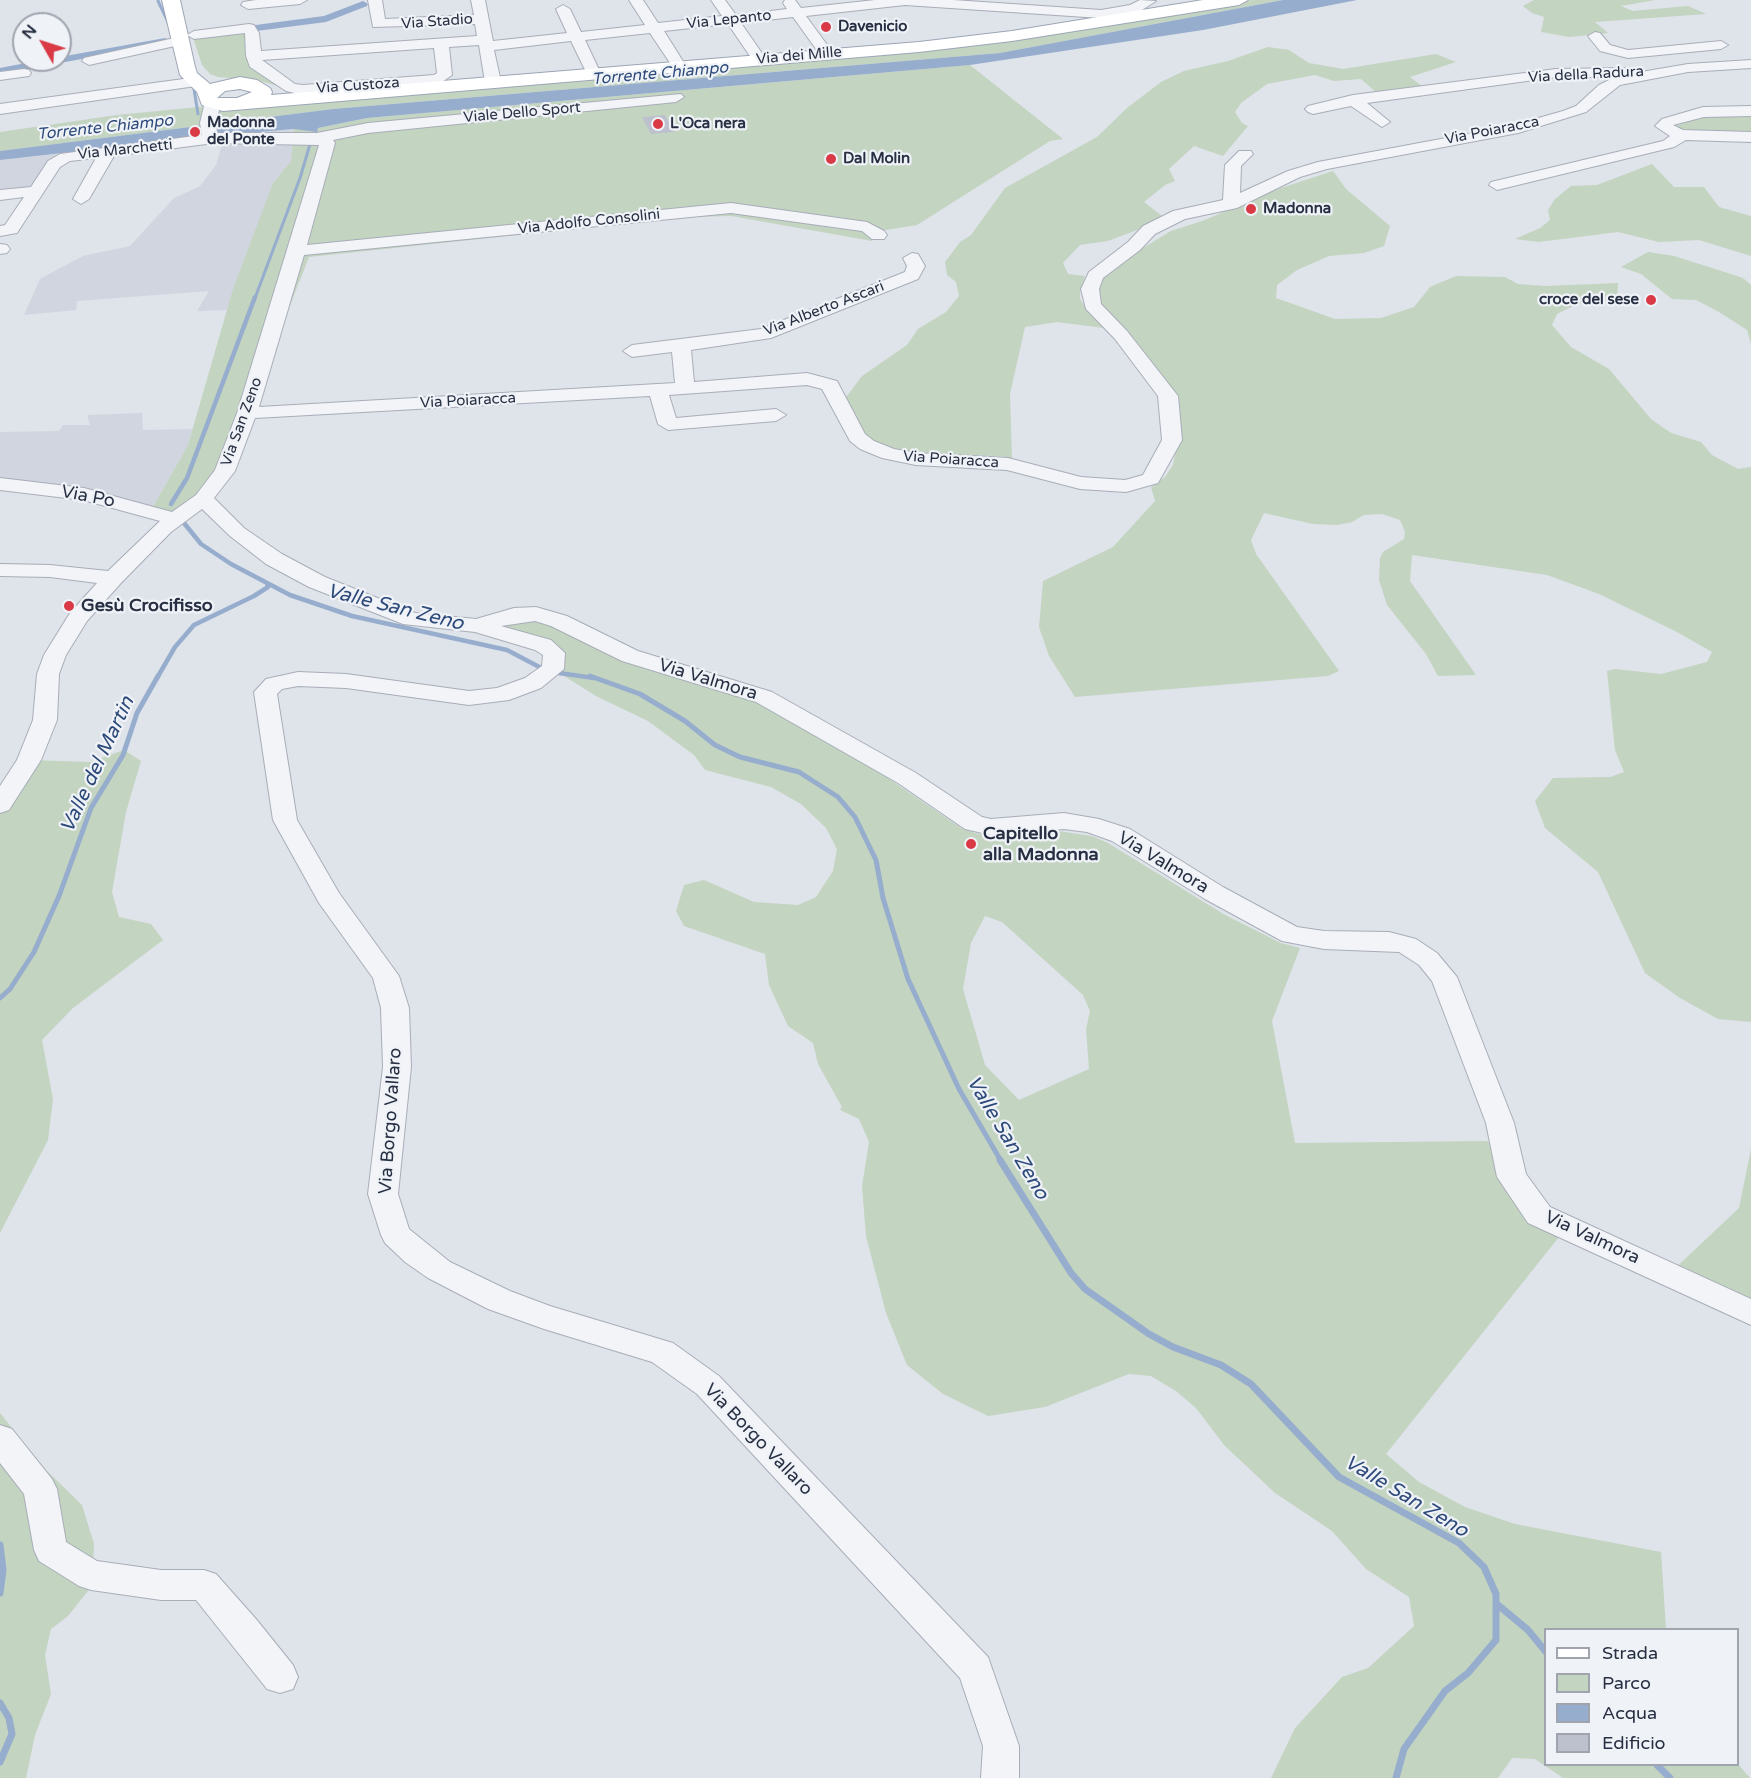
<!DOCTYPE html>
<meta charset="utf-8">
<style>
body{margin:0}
#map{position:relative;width:1751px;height:1778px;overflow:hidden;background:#dfe3ea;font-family:"Varela Round",sans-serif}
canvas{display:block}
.legend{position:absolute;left:1544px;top:1628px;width:195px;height:138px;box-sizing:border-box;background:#eff2f7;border:2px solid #9fa4af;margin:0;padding:8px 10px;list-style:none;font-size:18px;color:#272f42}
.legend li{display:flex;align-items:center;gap:12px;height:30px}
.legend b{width:30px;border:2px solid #9fa4af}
.north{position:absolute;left:12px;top:12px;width:60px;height:60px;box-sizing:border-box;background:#eff2f7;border:2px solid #9fa4af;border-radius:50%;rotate:309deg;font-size:16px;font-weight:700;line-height:24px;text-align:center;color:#272f42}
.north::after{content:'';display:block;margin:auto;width:21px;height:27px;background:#d93a46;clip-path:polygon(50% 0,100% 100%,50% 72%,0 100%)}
</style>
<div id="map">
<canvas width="1751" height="1778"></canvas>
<ul class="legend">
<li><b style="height:8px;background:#fff"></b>Strada</li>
<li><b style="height:16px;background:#c3d4c0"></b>Parco</li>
<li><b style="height:16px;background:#97adcd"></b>Acqua</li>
<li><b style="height:16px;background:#bcc1cd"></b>Edificio</li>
</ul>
<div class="north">N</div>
</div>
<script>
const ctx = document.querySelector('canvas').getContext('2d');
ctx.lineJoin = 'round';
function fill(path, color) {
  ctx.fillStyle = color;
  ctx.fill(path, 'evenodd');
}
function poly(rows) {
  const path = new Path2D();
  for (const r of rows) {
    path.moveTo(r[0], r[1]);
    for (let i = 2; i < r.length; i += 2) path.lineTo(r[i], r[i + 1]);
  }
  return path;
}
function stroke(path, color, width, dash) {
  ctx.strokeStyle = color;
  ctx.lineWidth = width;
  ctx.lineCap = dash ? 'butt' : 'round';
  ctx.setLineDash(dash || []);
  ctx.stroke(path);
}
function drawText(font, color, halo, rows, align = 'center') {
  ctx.font = font + ' "Varela Round",sans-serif';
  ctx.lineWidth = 4.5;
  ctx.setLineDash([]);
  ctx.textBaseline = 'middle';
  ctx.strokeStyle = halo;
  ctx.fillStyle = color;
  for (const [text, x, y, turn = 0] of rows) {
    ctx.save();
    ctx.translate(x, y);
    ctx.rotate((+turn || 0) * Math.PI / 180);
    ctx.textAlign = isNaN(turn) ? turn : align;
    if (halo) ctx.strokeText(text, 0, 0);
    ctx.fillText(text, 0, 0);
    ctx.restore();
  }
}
fill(poly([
 [294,129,291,161,273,183,227,310,197,311,209,291,77,301,76,310,24,315,40,279,83,256,130,246,174,198,200,186,216,165,225,135],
 [58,154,34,190,0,195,0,160],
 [142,413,143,430,192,429,188,445,150,512,0,484,0,432,59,431,63,425,90,425,87,415]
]), '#d1d5df');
fill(poly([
 [1252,0,1283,0,1000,53,333,109,0,151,0,132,117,115,371,90,594,74,1112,23],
 [1534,0,1655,0,1621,6,1633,11,1688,6,1706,14,1595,22,1608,33,1569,37,1541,32,1544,17,1532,13,1523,6],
 [245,28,249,64,285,88,260,81,218,77,210,74,202,65,192,34],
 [1268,47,1289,50,1309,63,1343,69,1436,54,1456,62,1410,77,1423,87,1378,94,1361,79,1334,81,1315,75,1267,84,1241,103,1235,112,1242,123,1248,126,1223,156,1194,146,1169,169,1175,181,1165,185,1144,202,1162,216,1137,230,1108,241,1080,245,1063,263,1068,274,1085,276,1080,291,1080,299,1089,313,1104,328,1057,322,1025,327,1010,394,1012,459,1000,456,913,454,867,445,838,397,847,396,862,376,907,345,918,329,946,312,959,296,956,282,947,275,945,262,960,242,971,235,1005,188,1097,137,1127,108,1161,82,1184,71,1228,61],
 [970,65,1063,139,1050,141,917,225,880,231,872,241,731,216,688,217,309,257,225,471,174,519,150,512,188,445,233,289,273,183,291,161,294,129,318,128,367,118],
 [1726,115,1751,116,1751,135,1689,133,1673,127,1697,118],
 [1652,164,1674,187,1704,187,1719,207,1751,216,1751,256,1699,240,1659,242,1618,232,1539,242,1515,239,1540,228,1550,220,1548,210,1555,199,1571,186,1597,185],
 [1333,171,1346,189,1390,226,1384,246,1364,253,1329,256,1297,270,1277,285,1276,298,1335,319,1381,318,1414,307,1430,287,1456,276,1505,277,1518,284,1545,286,1618,283,1617,299,1575,305,1557,314,1552,325,1571,347,1609,369,1651,419,1671,433,1701,442,1712,455,1738,469,1751,467,1751,1022,1718,1019,1680,998,1645,973,1598,872,1545,828,1535,801,1553,778,1610,777,1624,772,1615,750,1607,671,1615,669,1661,674,1707,662,1712,652,1675,631,1599,594,1547,575,1412,555,1410,581,1476,675,1438,676,1426,654,1387,605,1379,580,1380,558,1383,552,1404,539,1405,532,1400,520,1382,514,1364,515,1352,522,1337,525,1313,524,1264,513,1251,540,1256,554,1339,671,1328,676,1075,697,1049,656,1039,627,1043,581,1113,547,1155,501,1151,487,1165,477,1173,465,1180,430,1140,347,1100,304,1097,292,1102,276,1123,260,1171,231,1205,220,1269,192],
 [1648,252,1674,256,1709,267,1743,278,1751,285,1751,344,1747,330,1719,312,1696,300,1672,299,1641,274,1621,267],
 [535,619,770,703,860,759,961,828,978,834,1051,830,1092,836,1108,843,1225,915,1281,943,1300,948,1272,1021,1295,1143,1488,1141,1494,1158,1559,1237,1386,1454,1419,1482,1465,1507,1515,1524,1661,1552,1666,1629,1546,1630,1546,1764,1738,1764,1750,1778,1563,1778,1535,1759,1512,1758,1498,1778,1271,1778,1295,1728,1342,1677,1368,1668,1414,1626,1409,1597,1366,1569,1332,1531,1275,1493,1224,1445,1196,1408,1176,1391,1151,1376,1129,1374,1045,1407,988,1416,943,1394,907,1365,886,1313,866,1236,862,1186,869,1142,859,1119,840,1110,842,1107,818,1064,813,1043,788,1026,769,985,765,954,684,926,676,911,684,885,704,880,754,902,798,905,816,897,833,871,837,849,826,828,801,804,771,787,705,770,694,755,648,721,596,696,553,669,553,653,477,626],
 [985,916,1002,922,1083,995,1090,1011,1086,1029,1089,1069,1019,1100,985,1065,963,989,971,943],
 [124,750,141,761,126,812,112,892,119,917,151,924,163,940,73,1008,42,1040,53,1099,48,1140,0,1233,0,805,29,760,90,762],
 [1751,1149,1751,1321,1668,1275,1739,1208],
 [0,1413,46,1470,82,1505,94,1544,92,1586,68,1616,51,1629,45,1655,51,1694,35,1735,26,1778,0,1778]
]), '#c3d4c0');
fill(poly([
 [1283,0,1357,0,1203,30,970,65,367,118,318,128,317,132,294,129,225,135,0,160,0,151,333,109,1000,53]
]), '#97adcd');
stroke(poly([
 [158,1,169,24],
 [194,89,198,114],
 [255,298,300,178,311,141]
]), '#97adcd', 3);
stroke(poly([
 [171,504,187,478,255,297],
 [184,523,201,544,231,564,290,595,352,616,507,650,545,670],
 [552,672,594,678],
 [157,678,175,647,194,625,254,596,268,587,267,583]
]), '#97adcd', 4.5);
stroke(poly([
 [590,676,640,694,685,721,715,745,740,757,799,772,838,797,855,817,876,860,883,898,908,979,959,1089,1001,1161],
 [0,998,10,989,34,952,59,896,91,808,123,755,137,713,158,676]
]), '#97adcd', 5);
stroke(poly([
 [1000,1160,1071,1273,1085,1289,1149,1334,1173,1347,1221,1365,1251,1384,1339,1477,1459,1543,1484,1567,1496,1594,1496,1640,1468,1673,1445,1691,1404,1749,1396,1778],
 [0,1545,3,1570,0,1593],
 [1498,1605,1528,1630,1546,1652],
 [0,1703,9,1718,12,1734,0,1762],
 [1656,1764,1670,1778]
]), '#97adcd', 7);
fill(poly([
 [363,1,368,4,367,6,326,22,233,34,228,31,233,28,324,16,363,1],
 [165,38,170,41,169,43,0,74,0,68,42,60,60,60,60,57,165,38]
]), '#97adcd');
fill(poly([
 [665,115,674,132,651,134,642,117]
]), '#bcc1cd');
const minor = poly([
 [256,0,307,0,300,4,248,9,241,5,243,2,256,0],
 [368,0,382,0,385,19,474,15,471,0,485,0,493,41,567,33,556,9,563,5,570,9,581,32,645,25,629,0,643,0,658,23,722,16,711,0,725,0,736,15,787,9,783,3,785,0,795,0,801,8,875,0,953,0,1101,10,1130,5,1140,0,1156,1,1139,12,1101,18,905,5,806,16,833,53,826,57,821,56,793,17,741,23,766,59,759,63,754,62,728,24,664,31,686,66,679,70,674,69,650,33,585,40,601,74,594,78,587,74,571,41,494,50,501,82,493,87,485,82,479,45,449,47,452,75,442,82,303,95,286,91,250,67,246,56,245,33,194,39,187,35,194,31,249,24,254,25,259,33,261,51,477,36,475,24,373,27,368,0],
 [434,48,437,73,434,75,303,85,295,84,262,60,434,48],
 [1595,32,1600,33,1610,45,1628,50,1721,41,1728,45,1721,49,1628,58,1600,51,1588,36,1595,32],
 [179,37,184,38,186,41,184,44,89,65,82,61,84,58,179,37],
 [1751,60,1751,68,1688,72,1620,85,1586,112,1518,133,1327,169,1300,177,1237,208,1185,219,1155,234,1140,250,1103,278,1099,289,1101,304,1127,331,1178,396,1182,440,1158,483,1126,492,1080,489,1007,470,916,465,882,458,860,449,850,441,822,389,807,385,669,395,676,418,776,409,786,415,776,421,668,430,658,424,650,396,255,418,235,471,214,498,244,528,282,554,325,577,415,613,476,619,514,608,536,607,567,616,638,651,772,692,916,773,982,817,991,819,1064,813,1099,819,1130,829,1223,887,1297,927,1324,931,1389,932,1416,939,1437,953,1457,977,1514,1123,1526,1174,1550,1207,1751,1299,1751,1325,1528,1223,1497,1177,1486,1123,1432,981,1419,965,1399,952,1324,949,1282,941,1205,899,1112,841,1087,832,1064,829,991,835,965,829,898,783,756,702,622,661,551,626,535,621,501,626,551,640,565,653,564,669,541,688,509,700,469,705,346,688,298,686,282,689,277,694,297,820,339,893,399,976,409,1008,411,1067,398,1194,409,1229,450,1262,510,1291,550,1306,673,1343,719,1376,988,1657,1019,1746,1019,1778,981,1778,983,1746,960,1678,697,1394,652,1362,544,1329,488,1309,428,1278,405,1262,385,1243,381,1235,368,1194,383,1067,381,1008,373,978,319,903,273,820,254,692,266,679,298,672,346,674,469,691,497,688,525,678,542,666,543,655,535,650,475,632,403,624,309,587,266,564,230,536,202,509,171,532,121,583,87,621,66,655,59,674,57,720,41,760,9,810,0,813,0,786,17,760,33,720,37,674,44,655,70,613,97,583,50,577,0,576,0,564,50,565,108,571,160,521,83,500,0,490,0,478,84,488,172,512,196,495,215,470,237,413,319,145,214,143,114,156,89,199,81,204,73,199,96,158,70,161,60,167,17,233,0,236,0,226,5,225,24,197,0,200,0,190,31,187,48,161,60,154,202,135,200,123,204,106,201,101,209,96,214,98,220,106,216,123,217,133,317,133,368,123,681,94,684,97,676,102,368,133,333,140,335,143,307,245,731,203,867,222,884,231,887,235,884,239,872,239,862,231,731,213,304,255,259,407,675,383,672,352,632,357,623,351,632,345,761,329,905,272,907,266,903,258,912,253,918,254,925,266,918,279,771,338,691,350,694,382,807,373,837,381,865,434,874,441,894,449,916,453,1008,458,1081,477,1125,480,1143,475,1162,440,1158,396,1115,339,1086,309,1081,289,1089,272,1128,242,1143,226,1173,211,1223,200,1225,165,1239,151,1251,151,1253,154,1241,166,1240,193,1288,171,1318,162,1510,126,1563,111,1576,106,1599,85,1615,77,1556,77,1367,103,1390,122,1382,127,1351,106,1313,114,1308,112,1305,109,1308,106,1353,95,1556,69,1628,68,1633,69,1635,73,1688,64,1751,60],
 [24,69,29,70,31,73,29,76,0,80,0,72,24,69],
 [198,77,203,79,206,82,203,85,0,114,0,104,198,77],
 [1751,106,1751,116,1704,117,1673,125,1683,130,1751,132,1751,142,1686,140,1674,147,1497,190,1489,185,1491,182,1663,141,1670,136,1655,126,1662,119,1703,107,1751,106],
 [0,244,7,245,10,249,7,253,0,254,0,244],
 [0,1425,12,1429,52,1479,57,1489,66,1542,97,1561,161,1570,204,1570,216,1574,256,1619,293,1665,298,1677,293,1689,280,1693,267,1689,196,1600,161,1600,91,1590,79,1586,39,1561,34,1550,24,1494,0,1463,0,1425]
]);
const major = poly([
 [162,0,180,0,195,67,197,73,210,84,240,77,257,80,270,88,272,92,271,95,919,42,1012,31,1203,0,1248,0,1239,5,1012,41,919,52,223,111,202,105,197,92,180,75,162,0],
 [240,89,252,92,237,98,217,98,225,91,240,89]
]);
stroke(minor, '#a8adb8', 2);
stroke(major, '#9da6b6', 2);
fill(minor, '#f2f4f8');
fill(major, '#fff');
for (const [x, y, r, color] of [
 [826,27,6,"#d93a46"],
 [658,124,6,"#d93a46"],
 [195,132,6,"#d93a46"],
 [831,159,6,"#d93a46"],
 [1251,209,6,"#d93a46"],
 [1651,300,6,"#d93a46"],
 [69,606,6,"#d93a46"],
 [971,844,6,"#d93a46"]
]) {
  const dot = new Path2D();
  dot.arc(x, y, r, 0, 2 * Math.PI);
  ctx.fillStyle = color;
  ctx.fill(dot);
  stroke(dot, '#eff2f7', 2);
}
drawText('15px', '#272f42', '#eff2f7', [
 ["Via Lepanto",729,20,-6],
 ["Via Stadio",437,22,-4],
 ["Via dei Mille",799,56,-5],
 ["Via della Radura",1586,75,-3],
 ["Via Custoza",358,86,-4],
 ["Viale Dello Sport",522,113,-5],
 ["Via Poiaracca",1492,131,-11],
 ["Via Marchetti",125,150,-6],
 ["Via Adolfo Consolini",589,222,-6],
 ["Via Alberto Ascari",824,309,-21],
 ["Via Poiaracca",468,401,-3],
 ["Via San Zeno",242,422,-70],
 ["Via Poiaracca",951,460,4]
]);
drawText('bold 15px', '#272f42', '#eff2f7', [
 ["Davenicio",838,27],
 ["Madonna",207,123],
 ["del Ponte",207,140],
 ["L'Oca nera",670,124],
 ["Dal Molin",843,159],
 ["Madonna",1263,209],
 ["croce del sese",1639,300,"right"]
], 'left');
drawText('italic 16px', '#2d4a7a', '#eff2f7', [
 ["Torrente Chiampo",660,74,-5],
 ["Torrente Chiampo",105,128,-6]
]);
drawText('18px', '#272f42', '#eff2f7', [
 ["Via Po",88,497,11],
 ["Via Valmora",708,680,17],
 ["Via Valmora",1163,863,31],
 ["Via Borgo Vallaro",391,1121,-86],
 ["Via Valmora",1592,1238,25],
 ["Via Borgo Vallaro",758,1440,46]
]);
drawText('bold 18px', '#272f42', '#eff2f7', [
 ["Gesù Crocifisso",81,606],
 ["Capitello",983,834],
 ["alla Madonna",983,855]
], 'left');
drawText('italic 20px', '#2d4a7a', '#eff2f7', [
 ["Valle San Zeno",395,608,14],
 ["Valle del Martin",98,765,-65],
 ["Valle San Zeno",1007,1138,59],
 ["Valle San Zeno",1406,1497,31]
]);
</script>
